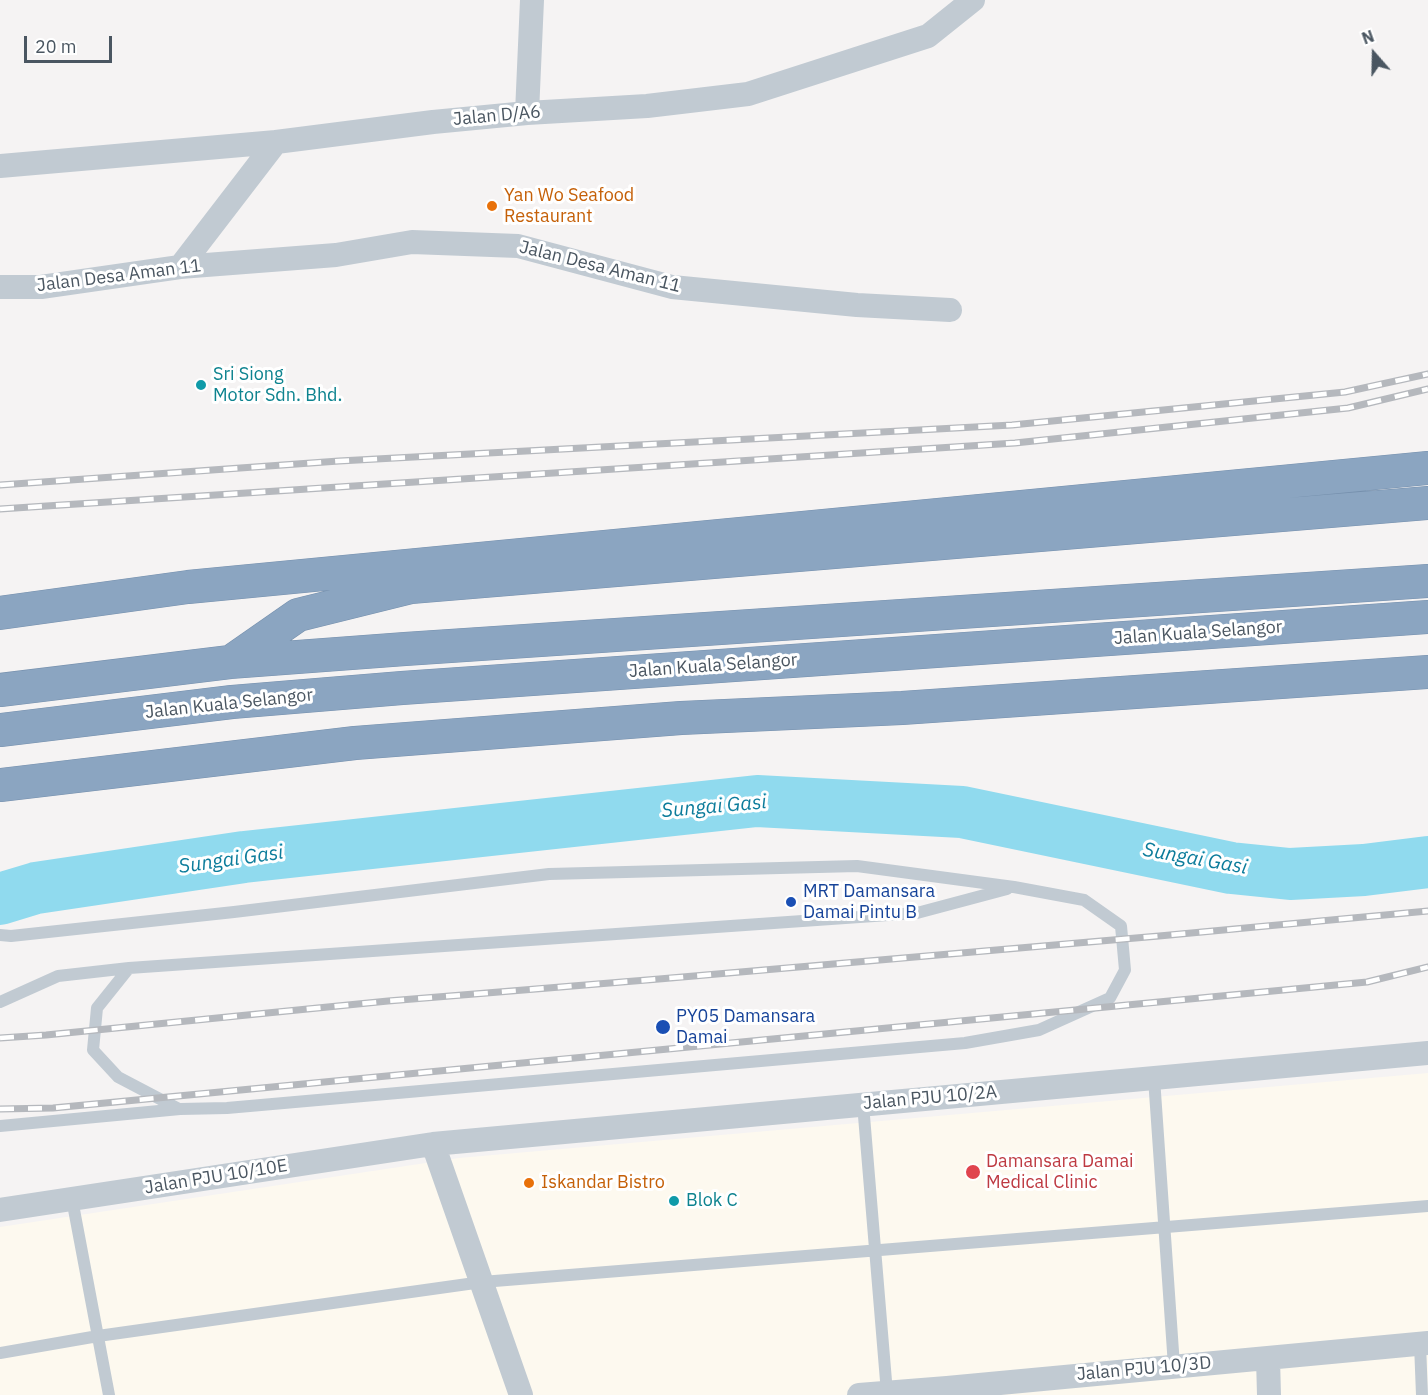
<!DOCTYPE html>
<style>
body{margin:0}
#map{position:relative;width:1428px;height:1395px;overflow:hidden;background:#f5f3f3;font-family:"IBM Plex Sans",sans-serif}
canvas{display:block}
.north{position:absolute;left:1344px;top:24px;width:60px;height:60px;-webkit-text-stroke:4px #fff;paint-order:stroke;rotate:340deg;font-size:16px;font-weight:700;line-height:24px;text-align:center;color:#4a5661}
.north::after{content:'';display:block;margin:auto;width:21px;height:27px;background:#4a5661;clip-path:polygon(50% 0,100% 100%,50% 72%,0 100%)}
.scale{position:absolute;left:24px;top:36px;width:88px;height:27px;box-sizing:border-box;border:3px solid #4a5661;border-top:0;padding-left:8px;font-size:18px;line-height:21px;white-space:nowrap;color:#4a5661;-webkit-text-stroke:4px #fff;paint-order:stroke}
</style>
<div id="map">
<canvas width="1428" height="1395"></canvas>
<div class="north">N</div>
<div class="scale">20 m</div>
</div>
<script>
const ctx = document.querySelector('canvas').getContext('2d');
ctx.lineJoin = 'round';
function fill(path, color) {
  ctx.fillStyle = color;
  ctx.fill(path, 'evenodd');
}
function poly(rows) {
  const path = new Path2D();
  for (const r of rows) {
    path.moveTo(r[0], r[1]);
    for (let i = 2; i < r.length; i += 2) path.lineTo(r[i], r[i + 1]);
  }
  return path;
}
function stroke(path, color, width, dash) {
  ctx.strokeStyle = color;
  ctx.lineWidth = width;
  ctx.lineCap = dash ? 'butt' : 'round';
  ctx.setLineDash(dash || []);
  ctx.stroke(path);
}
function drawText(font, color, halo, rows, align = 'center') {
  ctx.font = font + ' "IBM Plex Sans",sans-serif';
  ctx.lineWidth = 6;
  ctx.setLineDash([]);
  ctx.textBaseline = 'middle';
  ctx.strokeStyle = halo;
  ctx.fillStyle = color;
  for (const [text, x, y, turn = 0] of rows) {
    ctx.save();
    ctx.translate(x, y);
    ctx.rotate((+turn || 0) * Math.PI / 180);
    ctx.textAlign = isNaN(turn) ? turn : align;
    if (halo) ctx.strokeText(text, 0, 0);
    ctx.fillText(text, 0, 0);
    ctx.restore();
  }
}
fill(poly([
 [1428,1073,1428,1395,0,1395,0,1227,459,1158]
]), '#fdf9ef');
stroke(poly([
 [0,899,36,888,244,857,757,801,962,812,1231,868,1290,874,1364,870,1428,862]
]), '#90daee', 52);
const highway = poly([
 [0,613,188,587,1428,468],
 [232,661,298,615,411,587,1428,503],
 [0,690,230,662,405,649,1428,581],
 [0,730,232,702,402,688,1428,617],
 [0,785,355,743,681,718,902,708,1428,672]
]);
stroke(highway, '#7690ad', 34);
stroke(poly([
 [0,935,11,936,234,912,549,874,857,866,1014,887,1084,900,1121,926,1125,970,1110,998,1039,1030,965,1043,227,1108,180,1109,0,1126],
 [129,968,97,1008,93,1050,118,1077,179,1109],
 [0,1002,58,976,129,968,917,913,1007,889],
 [1154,1078,1174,1366],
 [863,1104,887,1393],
 [72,1199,109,1395],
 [1420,1344,1422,1395],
 [0,1353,98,1336,482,1282,1428,1206]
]), '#c1cad2', 12);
stroke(poly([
 [527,113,532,0],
 [0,166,276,142,433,122,527,113,647,106,748,94,928,36,973,0],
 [180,267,276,142],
 [0,287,41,287,180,267,336,255,412,242,518,246,672,287,857,305,950,310],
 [433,1144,521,1395],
 [0,1210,433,1144,1428,1053],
 [1268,1358,1269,1395],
 [859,1395,947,1388,1428,1343]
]), '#c1cad2', 24);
stroke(highway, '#8ba5c1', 33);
const rail = poly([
 [0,485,339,461,1012,425,1345,392,1428,374],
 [0,509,1015,443,1348,408,1428,389],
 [0,1038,46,1035,388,1001,659,979,1159,936,1428,911],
 [0,1109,53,1108,1367,982,1428,967]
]);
stroke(rail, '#b5b8bd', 7);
stroke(rail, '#fff', 4.5, [14]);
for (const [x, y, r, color] of [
 [492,206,6,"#e8710a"],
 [201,385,6,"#0f9aa8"],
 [791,902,6,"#1a4fb4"],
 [663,1027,8,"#1a4fb4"],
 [973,1172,8,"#e0444e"],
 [529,1183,6,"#e8710a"],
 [674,1201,6,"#0f9aa8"]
]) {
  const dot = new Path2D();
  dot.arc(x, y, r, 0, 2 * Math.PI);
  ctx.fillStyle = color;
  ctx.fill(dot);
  stroke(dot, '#fff', 2);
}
drawText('18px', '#4a5661', '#fff', [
 ["Jalan D/A6",497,116,-5],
 ["Jalan Desa Aman 11",600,267,14],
 ["Jalan Desa Aman 11",119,276,-7],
 ["Jalan Kuala Selangor",1198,633,-4],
 ["Jalan Kuala Selangor",713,666,-4],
 ["Jalan Kuala Selangor",229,704,-6],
 ["Jalan PJU 10/2A",930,1098,-5],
 ["Jalan PJU 10/10E",216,1177,-9],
 ["Jalan PJU 10/3D",1144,1369,-5]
]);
drawText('18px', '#c56008', '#fff', [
 ["Yan Wo Seafood",504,196],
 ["Restaurant",504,217],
 ["Iskandar Bistro",541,1183]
], 'left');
drawText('18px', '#0d838f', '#fff', [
 ["Sri Siong",213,375],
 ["Motor Sdn. Bhd.",213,396],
 ["Blok C",686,1201]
], 'left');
drawText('18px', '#164399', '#fff', [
 ["MRT Damansara",803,892],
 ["Damai Pintu B",803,913],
 ["PY05 Damansara",676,1017],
 ["Damai",676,1038]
], 'left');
drawText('18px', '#be3a42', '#fff', [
 ["Damansara Damai",986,1162],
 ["Medical Clinic",986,1183]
], 'left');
drawText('italic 20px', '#0c7c9b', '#fff', [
 ["Sungai Gasi",714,807,-5],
 ["Sungai Gasi",1195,859,10],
 ["Sungai Gasi",231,860,-8]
]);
</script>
